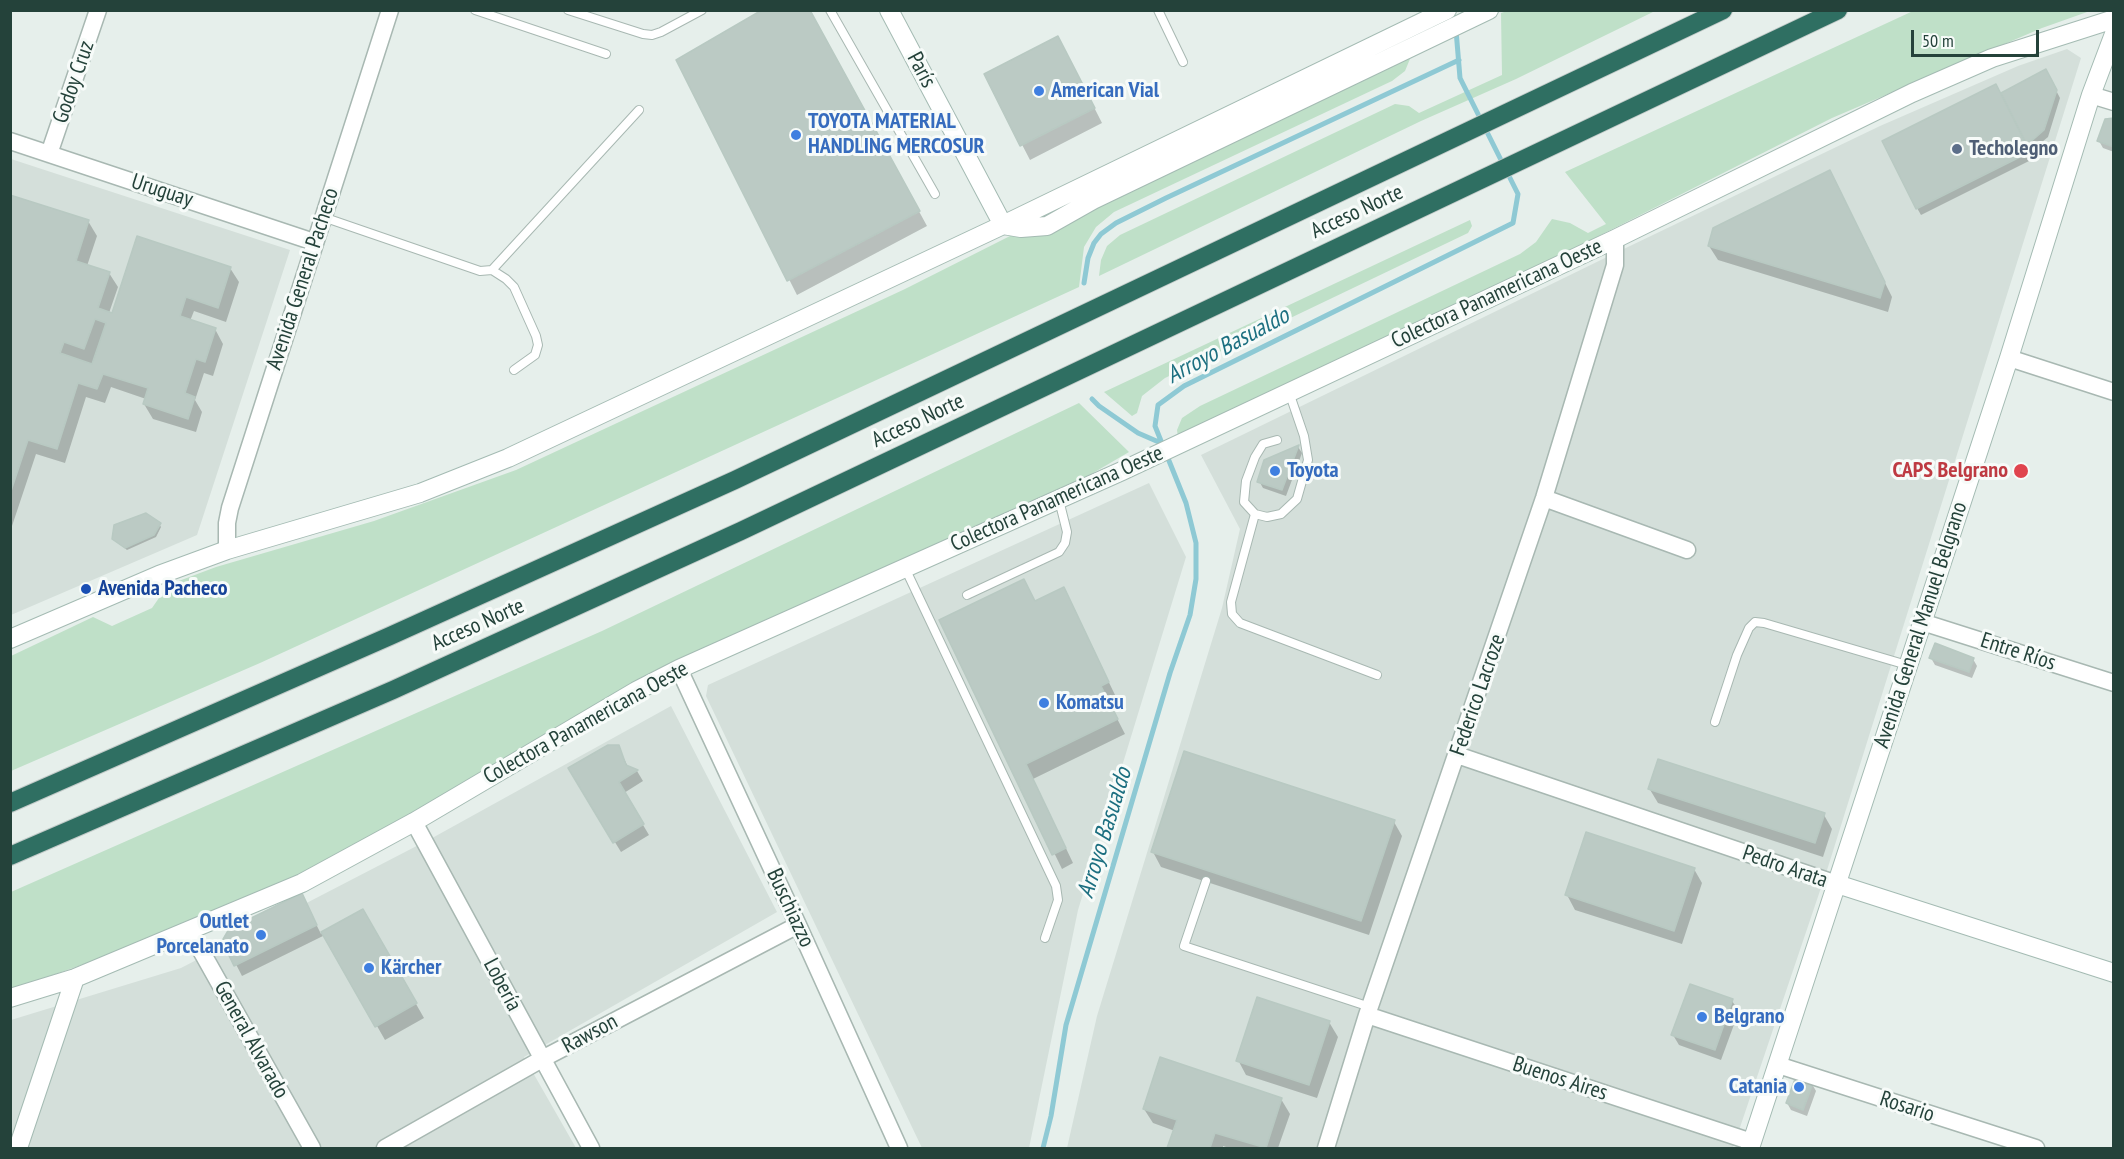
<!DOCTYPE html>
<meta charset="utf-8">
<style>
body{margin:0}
#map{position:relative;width:2124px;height:1159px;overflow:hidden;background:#e6efeb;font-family:"PT Sans Narrow",sans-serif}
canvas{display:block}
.frame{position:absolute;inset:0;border:12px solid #24423a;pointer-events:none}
.scale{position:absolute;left:1911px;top:30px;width:128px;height:27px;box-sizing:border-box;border:3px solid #24423a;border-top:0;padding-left:8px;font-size:18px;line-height:21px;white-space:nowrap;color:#24423a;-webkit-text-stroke:4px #f7fbf9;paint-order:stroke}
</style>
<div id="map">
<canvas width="2124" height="1159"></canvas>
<div class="frame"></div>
<div class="scale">50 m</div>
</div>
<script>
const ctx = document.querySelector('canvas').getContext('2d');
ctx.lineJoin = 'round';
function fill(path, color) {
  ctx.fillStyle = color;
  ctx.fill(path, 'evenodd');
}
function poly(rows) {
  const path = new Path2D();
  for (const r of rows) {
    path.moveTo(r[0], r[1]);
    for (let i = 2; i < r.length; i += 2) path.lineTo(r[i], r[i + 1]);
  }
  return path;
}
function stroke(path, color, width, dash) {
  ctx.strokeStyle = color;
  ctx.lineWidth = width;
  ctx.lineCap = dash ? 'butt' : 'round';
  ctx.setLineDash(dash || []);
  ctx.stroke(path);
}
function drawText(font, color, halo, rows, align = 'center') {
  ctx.font = font + ' "PT Sans Narrow",sans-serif';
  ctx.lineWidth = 6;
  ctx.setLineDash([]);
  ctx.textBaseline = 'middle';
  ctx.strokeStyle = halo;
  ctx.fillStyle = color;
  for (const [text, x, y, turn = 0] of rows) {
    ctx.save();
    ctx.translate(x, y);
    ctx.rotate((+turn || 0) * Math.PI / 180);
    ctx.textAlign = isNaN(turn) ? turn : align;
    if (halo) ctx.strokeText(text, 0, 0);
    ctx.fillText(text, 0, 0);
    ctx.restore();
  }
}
fill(poly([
 [2067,49,2081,58,1828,867,1733,1148,1067,1148,1097,1016,1222,608,1240,529,1201,455,1605,258,1880,126,2018,66],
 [11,159,290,250,197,535,11,615],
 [1149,483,1186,557,1078,910,1029,1148,922,1148,706,696,708,685],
 [671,706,777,912,524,1057,576,1148,11,1148,11,1020,181,968,434,837]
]), '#d4dfda');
fill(poly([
 [1507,11,1655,11,1516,79,1421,121,1099,276,1101,260,1107,246,1120,235,1395,104,1409,106,1419,113,1502,75,1501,13],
 [1913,11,2090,11,2042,28,1832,118,1573,249,1178,437,1177,430,1182,418,1200,406,1520,254,1536,242,1552,219,1570,223,1588,233,1606,224,1565,172],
 [1412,54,1405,71,1392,81,1114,212,1096,227,1084,247,1079,287,260,663,11,771,11,656,93,617,112,626,152,608,168,585,216,567,374,521,516,470,905,289,1010,236,1039,233],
 [1470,220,1472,226,1468,233,1165,378,1142,396,1137,413,1132,416,1104,392],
 [1079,403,1129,452,1064,490,844,589,312,871,140,944,11,990,11,892,602,631]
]), '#bfe0c8');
fill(poly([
 [809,10,927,226,797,295,678,60],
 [1066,52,1102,123,1030,160,986,75],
 [2046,71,2060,98,2048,137,2029,153,2033,159,1921,215,1917,208,2000,95],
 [2114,119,2114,152,2103,148,2099,141],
 [1837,186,1892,297,1888,312,1718,260,1709,246],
 [10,196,88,221,97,236,87,266,109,273,118,287,109,313,113,314,230,268,239,282,226,322,194,311,190,321,215,329,223,344,213,376,204,373,195,400,202,412,196,432,153,419,144,404,146,399,111,387,105,403,86,397,65,463,36,454,10,532],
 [1298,447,1302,453,1286,496,1263,488,1259,481],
 [159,524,161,527,156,537,127,550,114,539],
 [1035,603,1071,604,1116,697,1108,701,1125,734,1033,779,1073,863,1062,869,941,621],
 [1931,658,1973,659,1977,666,1972,678,1935,665],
 [618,746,628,767,637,771,643,781,624,793,649,835,621,852,570,769],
 [1649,788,1824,815,1832,829,1823,857,1658,803],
 [1394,822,1402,836,1369,935,1161,867,1153,852],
 [1694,869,1702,883,1682,944,1575,910,1567,895],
 [307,906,321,934,363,911,424,1018,385,1040,325,935,242,976,224,941],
 [1691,986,1732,1001,1739,1011,1721,1060,1679,1045,1673,1035],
 [1329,1022,1338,1037,1317,1098,1246,1075,1238,1060],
 [1812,1084,1816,1091,1807,1116,1791,1110,1787,1103],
 [1281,1099,1290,1114,1278,1148,1229,1148,1223,1146,1223,1148,1169,1148,1175,1131,1153,1123,1144,1109]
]), '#0003');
stroke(poly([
 [1084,283,1088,258,1094,243,1101,234,1116,223,1166,198,1459,60],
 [1092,399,1099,406,1138,433,1161,443],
 [1043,1148,1051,1116,1066,1025,1170,673,1190,615,1196,579,1196,543,1186,503,1155,426,1158,405,1184,386,1513,223,1518,194,1460,78,1456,30]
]), '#8ec9d4', 5);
const building = poly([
 [762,10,810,10,920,211,787,281,676,60,762,10],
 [1058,36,1095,108,1020,146,984,74,1058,36],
 [2046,69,2057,90,2044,130,2027,145,2001,93,2046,69],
 [1996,84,2030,152,1916,209,1882,141,1996,84],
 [2114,118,2114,147,2097,141,2105,119,2114,118],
 [1830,170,1885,282,1880,298,1708,246,1713,228,1830,170],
 [10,195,89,220,76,261,110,272,98,308,112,313,137,236,231,267,218,308,186,297,180,316,216,328,205,362,196,359,185,393,195,397,188,419,143,404,148,388,103,374,97,389,78,383,57,449,28,440,10,494,10,195],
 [95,319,106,323,92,364,60,353,64,342,84,349,95,319],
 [1299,445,1282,490,1257,482,1264,460,1299,445],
 [146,513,161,523,154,535,125,548,112,539,114,525,146,513],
 [1024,579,1035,601,1064,587,1109,682,1101,686,1118,719,1026,764,1066,848,1052,855,939,620,1024,579],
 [1935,643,1974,658,1969,672,1929,658,1935,643],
 [608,745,619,745,626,765,638,770,619,782,644,824,613,843,568,768,608,745],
 [1184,751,1395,820,1361,921,1151,852,1184,751],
 [1658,759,1825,813,1815,843,1648,789,1658,759],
 [1586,832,1695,868,1674,931,1565,895,1586,832],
 [302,893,317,925,234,966,222,941,229,929,302,893],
 [363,909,417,1003,375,1027,321,932,363,909],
 [1690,984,1733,999,1715,1050,1671,1035,1690,984],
 [1257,997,1330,1021,1309,1085,1236,1061,1257,997],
 [1160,1057,1282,1098,1266,1148,1215,1133,1210,1148,1167,1148,1177,1120,1143,1109,1160,1057],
 [1801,1078,1813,1083,1803,1110,1786,1103,1795,1079,1801,1078]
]);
fill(building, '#bbcac4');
stroke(building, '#b8c9c2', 1.5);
const lane = poly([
 [475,10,606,54],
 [568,10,643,34,652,35,661,32,702,10],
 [830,10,935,194],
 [1158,10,1183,62],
 [323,217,480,271,492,270,639,110],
 [492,270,506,279,514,287,536,336,538,345,535,355,514,370],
 [1277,440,1263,444,1255,457,1246,481,1244,502,1255,514,1267,517,1281,514,1297,499,1308,460,1304,436,1289,392],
 [1255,514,1231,602,1232,614,1240,623,1377,675],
 [905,568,1056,886,1058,900,1045,938],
 [967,595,1059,552,1065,543,1067,532,1059,500],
 [1715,722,1737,655,1749,628,1755,622,1764,623,1907,665],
 [1206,881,1184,946,1370,1007]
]);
const street = poly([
 [2091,95,2114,102],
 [10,141,314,242],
 [49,154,98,10],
 [2009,358,2114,392],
 [1544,498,1687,550],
 [227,550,227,523,230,508,390,10],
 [1922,622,2114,683],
 [679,669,798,925,899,1148],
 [1457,755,1837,884],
 [414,822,591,1148],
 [190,931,312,1148],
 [1367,1015,1752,1142],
 [1778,1065,2036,1148],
 [385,1148,542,1059,798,925],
 [1326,1148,1367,1015,1544,498,1615,265,1615,239]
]);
const secondary = poly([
 [889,10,1003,225],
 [1003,225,1021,228,1047,226,1093,200,1489,10],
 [10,639,159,575,227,550,420,493,508,458,1003,225,1447,10],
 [1837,884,2114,973],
 [10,998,75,978,302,883,414,822,636,691,679,669,1122,471,1615,239,1912,93,1992,58,2114,19],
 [18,1148,75,978],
 [1750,1148,2009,358,2091,95,2114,34]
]);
const highway = poly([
 [10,803,390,636,735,480,1723,10],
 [10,856,393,690,741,531,1838,10]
]);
stroke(lane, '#a8b8b2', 10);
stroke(street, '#a8b8b2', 19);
stroke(secondary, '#a4bbb3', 20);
stroke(highway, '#c2cac8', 20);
stroke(lane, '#fff', 8);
stroke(street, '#fff', 16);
stroke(secondary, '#fff', 18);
stroke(highway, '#2f6f62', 18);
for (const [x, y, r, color] of [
 [1039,91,6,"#3f7fe0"],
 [796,135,6,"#3f7fe0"],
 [1957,149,6,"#5c6f8a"],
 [1275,471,6,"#3f7fe0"],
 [2021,471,8,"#e0444e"],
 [86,589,6,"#1a4fb4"],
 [1044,703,6,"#3f7fe0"],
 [261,935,6,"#3f7fe0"],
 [369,968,6,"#3f7fe0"],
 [1702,1017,6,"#3f7fe0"],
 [1799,1087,6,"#3f7fe0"]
]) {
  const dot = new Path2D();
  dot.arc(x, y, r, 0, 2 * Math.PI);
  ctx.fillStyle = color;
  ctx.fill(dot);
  stroke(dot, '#f7fbf9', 2);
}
drawText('22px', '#24423a', '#f7fbf9', [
 ["París",921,70,62],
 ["Godoy Cruz",74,82,-71],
 ["Uruguay",162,191,18],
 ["Acceso Norte",1357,212,-25],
 ["Avenida General Pacheco",303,279,-72],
 ["Colectora Panamericana Oeste",1497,294,-25],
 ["Acceso Norte",918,421,-25],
 ["Colectora Panamericana Oeste",1057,499,-24],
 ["Acceso Norte",478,625,-24],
 ["Avenida General Manuel Belgrano",1921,625,-72],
 ["Entre Ríos",2018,652,18],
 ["Federico Lacroze",1478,695,-71],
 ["Colectora Panamericana Oeste",586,723,-29],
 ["Pedro Arata",1785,867,19],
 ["Buschiazzo",790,908,65],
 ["Lobería",502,985,62],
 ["Rawson",590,1034,-28],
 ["General Alvarado",251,1040,61],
 ["Buenos Aires",1560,1079,18],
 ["Rosario",1907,1107,18]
]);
drawText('bold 22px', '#366cbe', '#f7fbf9', [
 ["American Vial",1051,91],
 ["TOYOTA MATERIAL",808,122],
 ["HANDLING MERCOSUR",808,147],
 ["Toyota",1287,471],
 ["Komatsu",1056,703],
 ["Outlet",249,922,"right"],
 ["Porcelanato",249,947,"right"],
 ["Kärcher",381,968],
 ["Belgrano",1714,1017],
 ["Catania",1787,1087,"right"]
], 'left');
drawText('bold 22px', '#4e5e75', '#f7fbf9', [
 ["Techolegno",1969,149]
], 'left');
drawText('bold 22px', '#be3a42', '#f7fbf9', [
 ["CAPS Belgrano",2008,471]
], 'right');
drawText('bold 22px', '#164399', '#f7fbf9', [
 ["Avenida Pacheco",98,589]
], 'left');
drawText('italic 24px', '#1c6f80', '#f7fbf9', [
 ["Arroyo Basualdo",1228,346,-28],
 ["Arroyo Basualdo",1105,833,-73]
]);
</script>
